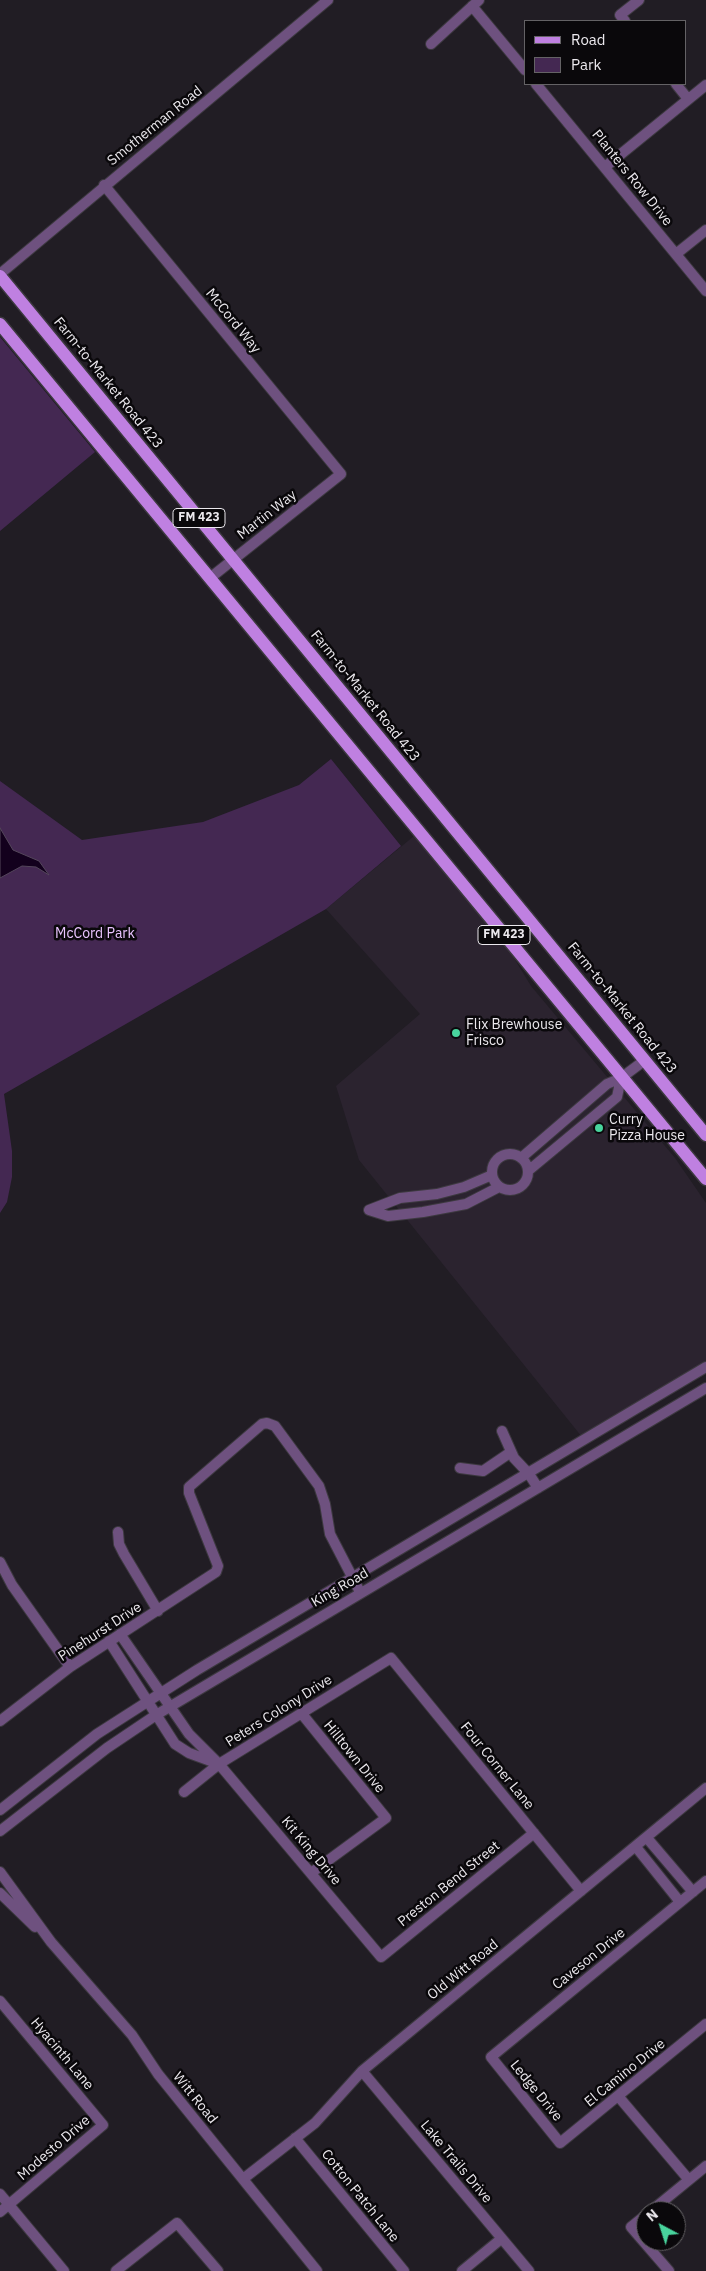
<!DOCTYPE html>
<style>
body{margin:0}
#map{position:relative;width:706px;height:2271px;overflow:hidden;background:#211d24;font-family:"IBM Plex Sans",sans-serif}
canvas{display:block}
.legend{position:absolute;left:524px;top:20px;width:162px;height:65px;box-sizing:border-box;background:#0a080b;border:1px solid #646265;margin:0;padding:6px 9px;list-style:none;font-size:15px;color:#ebe8ed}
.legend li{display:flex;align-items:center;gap:10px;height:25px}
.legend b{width:25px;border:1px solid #646265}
.north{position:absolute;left:636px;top:2201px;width:50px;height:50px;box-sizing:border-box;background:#0a080b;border:1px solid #646265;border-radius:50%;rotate:320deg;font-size:14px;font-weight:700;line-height:20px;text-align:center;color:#ebe8ed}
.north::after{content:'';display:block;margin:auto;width:18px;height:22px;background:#48d49d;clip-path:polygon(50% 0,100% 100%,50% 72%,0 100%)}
</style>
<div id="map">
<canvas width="706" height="2271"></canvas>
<ul class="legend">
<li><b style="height:6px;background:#bf80e1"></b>Road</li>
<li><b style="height:14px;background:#442852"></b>Park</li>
</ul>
<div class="north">N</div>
</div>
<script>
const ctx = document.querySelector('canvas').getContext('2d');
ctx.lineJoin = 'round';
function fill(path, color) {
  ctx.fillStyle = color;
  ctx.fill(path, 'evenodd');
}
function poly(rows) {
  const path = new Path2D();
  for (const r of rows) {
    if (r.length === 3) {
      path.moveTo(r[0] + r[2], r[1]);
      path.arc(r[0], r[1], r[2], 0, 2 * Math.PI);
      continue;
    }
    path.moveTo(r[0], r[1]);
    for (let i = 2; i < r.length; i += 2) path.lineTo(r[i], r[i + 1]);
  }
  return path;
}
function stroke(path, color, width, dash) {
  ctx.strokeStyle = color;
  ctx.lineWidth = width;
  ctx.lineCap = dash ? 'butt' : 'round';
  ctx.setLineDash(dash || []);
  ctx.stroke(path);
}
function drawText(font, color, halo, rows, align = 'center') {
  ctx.font = font + ' "IBM Plex Sans",sans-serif';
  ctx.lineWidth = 5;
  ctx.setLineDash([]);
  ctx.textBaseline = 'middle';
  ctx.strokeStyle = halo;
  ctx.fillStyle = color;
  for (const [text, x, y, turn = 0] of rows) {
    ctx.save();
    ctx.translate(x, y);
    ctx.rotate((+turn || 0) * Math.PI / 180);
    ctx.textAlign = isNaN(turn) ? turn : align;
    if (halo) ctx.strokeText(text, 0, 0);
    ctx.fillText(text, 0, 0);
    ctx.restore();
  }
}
fill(poly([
 [414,836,509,950,531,986,675,1158,706,1203,706,1361,582,1437,359,1160,336,1086,420,1014,326,909]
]), '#2b232f');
fill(poly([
 [0,337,95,452,0,531],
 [331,759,401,846,326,909,4,1094,12,1151,12,1177,7,1202,0,1213,0,781,82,840,203,822,299,785]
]), '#442852');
const water = poly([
 [0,828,13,850,39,861,49,875,36,867,22,866,0,878,0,828]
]);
fill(water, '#13001d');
stroke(water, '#54465b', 1);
const minor = poly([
 [472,6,525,70],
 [625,21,620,15,639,0],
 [431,44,479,0],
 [536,84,706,291],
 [676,84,688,99],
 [605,167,706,85],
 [104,185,341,474,210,578],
 [676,254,706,230],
 [0,274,328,0],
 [510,1172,18],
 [521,1158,607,1084,621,1078,645,1060],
 [528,1171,617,1097,621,1078],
 [369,1210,388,1216,423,1212,466,1204,499,1187],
 [369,1210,400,1198,437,1194,464,1187,492,1175],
 [502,1431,514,1458,529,1474,538,1488],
 [460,1468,483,1471,511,1452],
 [118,1532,119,1544,124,1554,158,1611],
 [0,1562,12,1585,70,1667],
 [109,1641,175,1744,189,1753,219,1764,189,1734,120,1634],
 [302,1714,386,1818,311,1873],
 [0,1721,70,1667,216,1572,218,1566,189,1493,189,1487,262,1424,267,1423,275,1426,319,1486,325,1504,330,1534,360,1592],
 [219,1764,381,1957,534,1833],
 [184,1792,219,1764,391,1658,581,1891],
 [0,1810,97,1734,197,1670,706,1367],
 [0,1831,107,1748,156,1715,706,1388],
 [647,1838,693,1892],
 [636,1847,680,1902],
 [0,1872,51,1942,132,2035,158,2074,317,2271],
 [706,1881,491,2057,560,2143,706,2024],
 [0,1893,35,1927],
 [0,2001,103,2125,0,2212],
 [362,2071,529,2271],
 [618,2096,689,2180],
 [295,2138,404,2271],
 [243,2179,315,2123,362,2071,706,1788],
 [0,2194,64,2271],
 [651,2211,706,2166],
 [646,2215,631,2227,669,2271],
 [116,2271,177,2223,218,2271],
 [462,2271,501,2239]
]);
const major = poly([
 [0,276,706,1135],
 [0,324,706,1179]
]);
stroke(minor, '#3d3940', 12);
stroke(major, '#3d3940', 15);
stroke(minor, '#6e517f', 10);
stroke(major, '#bf80e1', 12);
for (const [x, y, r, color] of [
 [456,1033,5,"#48d49d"],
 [599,1128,5,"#48d49d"]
]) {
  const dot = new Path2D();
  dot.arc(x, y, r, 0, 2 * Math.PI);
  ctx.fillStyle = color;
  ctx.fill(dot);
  stroke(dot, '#0a080b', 2);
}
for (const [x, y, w] of [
 [199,518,52],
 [504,935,52]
]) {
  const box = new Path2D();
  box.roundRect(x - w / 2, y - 9.5, w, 19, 4);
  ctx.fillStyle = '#0a080b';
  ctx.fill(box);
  stroke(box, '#ebe8ed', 1);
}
drawText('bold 12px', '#ebe8ed', null, [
 ["FM 423",199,518],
 ["FM 423",504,935]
]);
drawText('14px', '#ebe8ed', '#0a080b', [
 ["Smotherman Road",155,126,-39],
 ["Planters Row Drive",632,178,51],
 ["McCord Way",233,321,51],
 ["Farm-to-Market Road 423",108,383,51],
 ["Martin Way",267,515,-38],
 ["Farm-to-Market Road 423",365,696,51],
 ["Farm-to-Market Road 423",622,1008,51],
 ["King Road",340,1588,-30],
 ["Pinehurst Drive",100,1632,-33],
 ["Peters Colony Drive",279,1711,-32],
 ["Hilltown Drive",354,1757,51],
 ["Four Corner Lane",497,1766,51],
 ["Kit King Drive",311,1851,50],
 ["Preston Bend Street",449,1884,-39],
 ["Caveson Drive",589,1959,-39],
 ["Old Witt Road",463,1970,-39],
 ["Hyacinth Lane",62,2054,50],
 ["El Camino Drive",625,2073,-39],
 ["Ledge Drive",536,2091,51],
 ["Witt Road",195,2098,51],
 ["Modesto Drive",54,2148,-41],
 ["Lake Trails Drive",456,2162,50],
 ["Cotton Patch Lane",360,2196,51]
]);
drawText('14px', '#eac4ff', '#0a080b', [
 ["McCord Park",95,934]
]);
drawText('14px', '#ebe8ed', '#0a080b', [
 ["Flix Brewhouse",466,1025],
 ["Frisco",466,1041],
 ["Curry",609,1120],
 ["Pizza House",609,1136]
], 'left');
</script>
